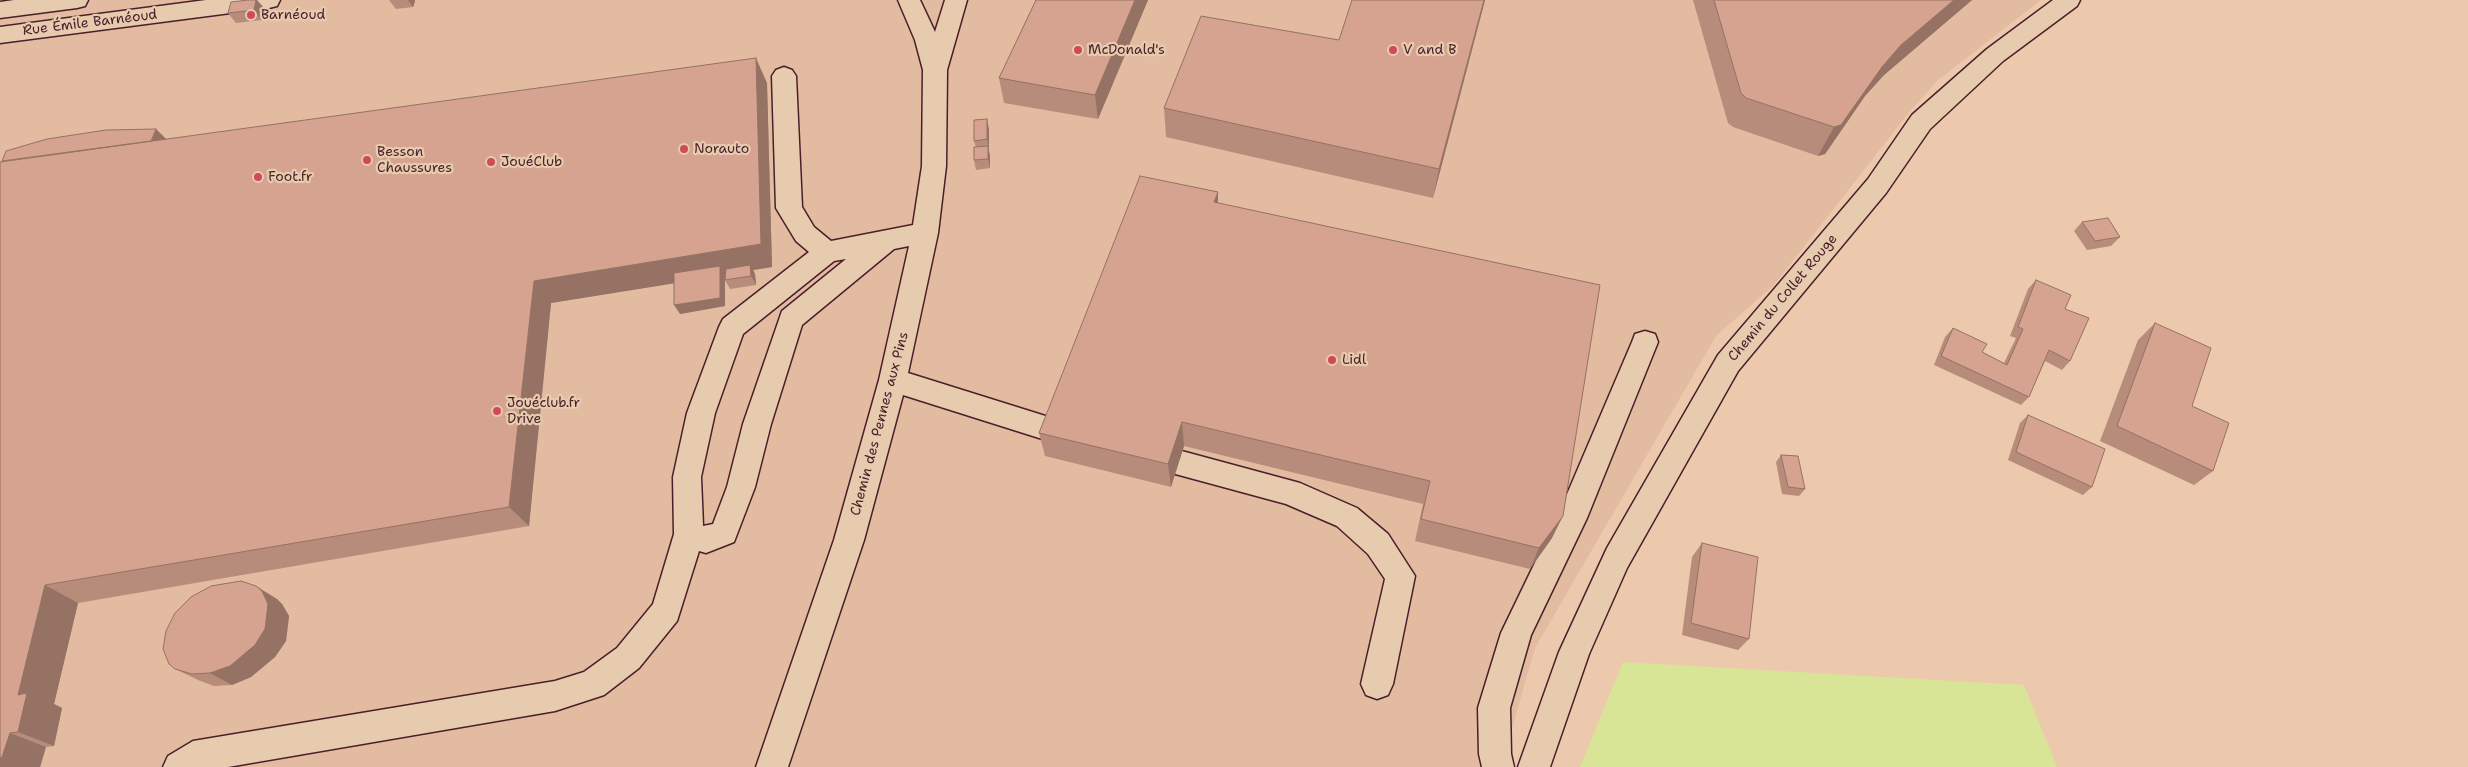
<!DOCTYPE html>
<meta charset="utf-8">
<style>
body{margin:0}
canvas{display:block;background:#ecc9ac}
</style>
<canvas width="2468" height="767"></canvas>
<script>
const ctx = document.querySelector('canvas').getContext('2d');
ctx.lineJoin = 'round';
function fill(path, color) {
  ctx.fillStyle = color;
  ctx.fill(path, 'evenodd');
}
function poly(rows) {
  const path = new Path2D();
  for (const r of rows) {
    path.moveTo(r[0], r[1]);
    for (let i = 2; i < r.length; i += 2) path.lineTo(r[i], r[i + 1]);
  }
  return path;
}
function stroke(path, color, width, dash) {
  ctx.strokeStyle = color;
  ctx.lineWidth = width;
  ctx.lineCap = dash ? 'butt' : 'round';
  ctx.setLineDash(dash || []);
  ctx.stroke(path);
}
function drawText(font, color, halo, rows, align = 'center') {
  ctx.font = font + ' "Shantell Sans",sans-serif';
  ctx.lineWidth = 4.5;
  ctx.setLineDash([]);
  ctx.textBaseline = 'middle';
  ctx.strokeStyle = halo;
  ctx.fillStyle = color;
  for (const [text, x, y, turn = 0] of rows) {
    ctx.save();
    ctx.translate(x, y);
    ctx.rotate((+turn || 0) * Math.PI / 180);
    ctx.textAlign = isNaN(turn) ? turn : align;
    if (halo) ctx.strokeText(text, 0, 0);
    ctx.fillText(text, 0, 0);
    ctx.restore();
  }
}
fill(poly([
 [0,0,2041,0,1937,81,1907,115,1774,285,1716,336,1535,648,1501,767,0,767]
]), '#e2bba1');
fill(poly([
 [1623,662,2024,685,2057,767,1580,767]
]), '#d8e496');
const minor = poly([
 [14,0,88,0,85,6,77,8,0,18,0,2,14,0],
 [206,0,280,0,277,6,269,8,0,43,0,27,206,0],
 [898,0,920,0,935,32,945,0,967,0,947,70,946,166,938,233,908,373,1055,419,1065,422,1069,431,1065,440,1055,443,903,395,864,540,788,767,756,767,834,540,879,380,909,246,894,249,802,325,771,424,755,487,734,542,706,553,699,551,677,621,639,668,604,695,555,711,228,767,163,767,168,756,193,741,555,681,584,672,617,648,653,604,674,534,673,477,687,413,719,327,723,319,809,252,796,241,776,208,772,76,776,70,784,67,792,70,796,76,802,207,814,227,831,241,913,225,922,166,923,70,915,40,898,0],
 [846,259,782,311,743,424,727,487,713,524,703,526,701,477,715,413,743,334,834,261,846,259],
 [2053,0,2080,0,2077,6,2003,61,1930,129,1886,193,1738,371,1627,568,1589,654,1550,767,1518,767,1559,652,1607,548,1718,355,1868,179,1912,115,1987,49,2053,0],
 [1645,331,1655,334,1658,342,1587,518,1531,635,1510,708,1511,754,1514,767,1482,767,1479,754,1478,708,1501,633,1559,513,1632,342,1635,334,1645,331],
 [1178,450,1300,483,1357,508,1388,534,1415,576,1393,684,1388,695,1377,699,1366,695,1361,684,1385,579,1368,554,1337,526,1286,504,1168,472,1164,463,1168,454,1178,450]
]);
stroke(minor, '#4a1f2b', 3);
fill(minor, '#e7cbae');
fill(poly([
 [248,0,265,9,262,20,236,23,228,13],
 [389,0,415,0,415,1,413,7,396,9],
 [1036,0,1148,0,1098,119,1004,103,999,78],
 [1352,0,1485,0,1433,198,1166,137,1164,108,1339,40],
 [1693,0,1972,0,1884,75,1865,96,1825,154,1818,156,1733,127,1728,123],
 [767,83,772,267,753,270,755,274,756,285,730,289,725,280,725,275,725,306,680,314,674,283,551,303,529,526,78,603,54,704,62,708,54,746,46,747,40,767,0,767,156,129,166,139],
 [989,129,989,149,988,149,990,156,990,168,976,170,974,160,976,147,974,141],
 [1218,203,1552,538,1530,569,1415,541,1423,504,1184,446,1171,487,1045,456,1039,433],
 [2082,222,2120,237,2111,246,2087,250,2074,231],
 [2036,280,2065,309,2070,361,2062,370,2045,361,2029,397,2021,405,1934,365,1945,337,1953,328,1982,352,2004,363,2016,338,2010,336,2028,289],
 [2155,323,2213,471,2194,485,2100,441,2138,340],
 [2028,415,2092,487,2083,495,2008,460,2020,423],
 [1781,455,1805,489,1799,496,1782,494,1776,462],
 [1702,543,1749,639,1738,650,1682,635,1692,557],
 [277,599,282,604,289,616,286,641,275,657,251,677,232,685,214,686,198,680,175,669]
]), '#b78c7b');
fill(poly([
 [256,0,257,0,265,9,262,20,254,10],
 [408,0,415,0,415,1,413,7],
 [1135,0,1148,0,1098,119,1095,95],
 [1484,0,1485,0,1484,4,1433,198,1439,169],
 [1954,0,1972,0,1884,75,1865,96,1825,154,1818,156,1834,127,1882,67,1901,45],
 [756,58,767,83,772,267,753,270,755,274,756,285,751,276,725,275,725,306,680,314,674,305,720,276,551,303,529,526,509,507,534,281],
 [987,119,989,129,989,149,987,139],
 [156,129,174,147,149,148],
 [988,146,990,156,990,168,988,159],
 [1218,192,1218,220,1214,202],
 [1182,422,1184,446,1171,487,1168,464],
 [1563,516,1552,538,1530,569,1539,548],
 [45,585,78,603,54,704,62,708,54,746,18,732,18,695],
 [256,586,277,599,282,604,289,616,286,641,275,657,251,677,232,685,210,673],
 [10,733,46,747,40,767,0,767,0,758]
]), '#957264');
const building = poly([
 [248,0,256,0,254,10,228,13,231,2,248,0],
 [1036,0,1135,0,1095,95,999,78,1036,0],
 [1352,0,1484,0,1439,169,1164,108,1201,16,1339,40,1352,0],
 [1714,0,1954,0,1901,45,1882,67,1841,125,1834,127,1746,98,1741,93,1714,0],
 [756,58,761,244,534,281,509,507,45,585,18,695,27,693,18,732,10,733,2,757,0,758,0,162,756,58],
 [987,119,987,139,974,141,974,120,987,119],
 [156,129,151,141,2,161,6,151,47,139,106,130,156,129],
 [988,146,988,159,974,160,974,147,988,146],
 [1140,176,1218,192,1214,202,1600,285,1563,516,1539,548,1421,519,1430,481,1182,422,1168,464,1039,433,1140,176],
 [2108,218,2120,237,2095,241,2082,222,2108,218],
 [750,265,751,276,725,280,726,269,750,265],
 [720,266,720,298,674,305,674,273,720,266],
 [2036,280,2071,295,2065,309,2089,318,2070,361,2049,350,2029,397,1941,356,1953,328,1987,344,1982,352,2007,365,2023,329,2018,327,2036,280],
 [2155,323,2211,348,2192,406,2229,423,2213,471,2117,426,2155,323],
 [2028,415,2105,449,2092,487,2016,452,2028,415],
 [1781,455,1798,456,1805,489,1788,487,1781,455],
 [1702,543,1758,557,1749,639,1691,623,1702,543],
 [241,581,256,586,262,591,268,604,265,629,255,645,230,666,210,673,192,674,175,669,169,664,163,649,166,631,175,613,191,597,211,586,241,581]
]);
fill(building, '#d5a38f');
stroke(building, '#957264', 1);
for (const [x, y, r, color] of [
 [251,15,5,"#d1495b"],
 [1078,50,5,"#d1495b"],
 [1393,50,5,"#d1495b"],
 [684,149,5,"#d1495b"],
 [367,160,5,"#d1495b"],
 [491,162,5,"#d1495b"],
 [258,177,5,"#d1495b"],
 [1332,360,5,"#d1495b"],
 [497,411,5,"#d1495b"]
]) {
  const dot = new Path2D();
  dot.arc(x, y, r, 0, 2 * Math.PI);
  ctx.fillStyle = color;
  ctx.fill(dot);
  stroke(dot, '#e7cbae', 2);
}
drawText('14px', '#4a1f2b', '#e7cbae', [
 ["Barnéoud",261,15],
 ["McDonald's",1088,50],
 ["V and B",1403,50],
 ["Norauto",694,149],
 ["Besson",377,152],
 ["Chaussures",377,168],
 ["JouéClub",501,162],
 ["Foot.fr",268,177],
 ["Lidl",1342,360],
 ["Jouéclub.fr",507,403],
 ["Drive",507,419]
], 'left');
drawText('14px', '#4a1f2b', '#e7cbae', [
 ["Rue Émile Barnéoud",90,23,-7],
 ["Chemin du Collet Rouge",1783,298,-50],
 ["Chemin des Pennes aux Pins",880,424,-75]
]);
</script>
